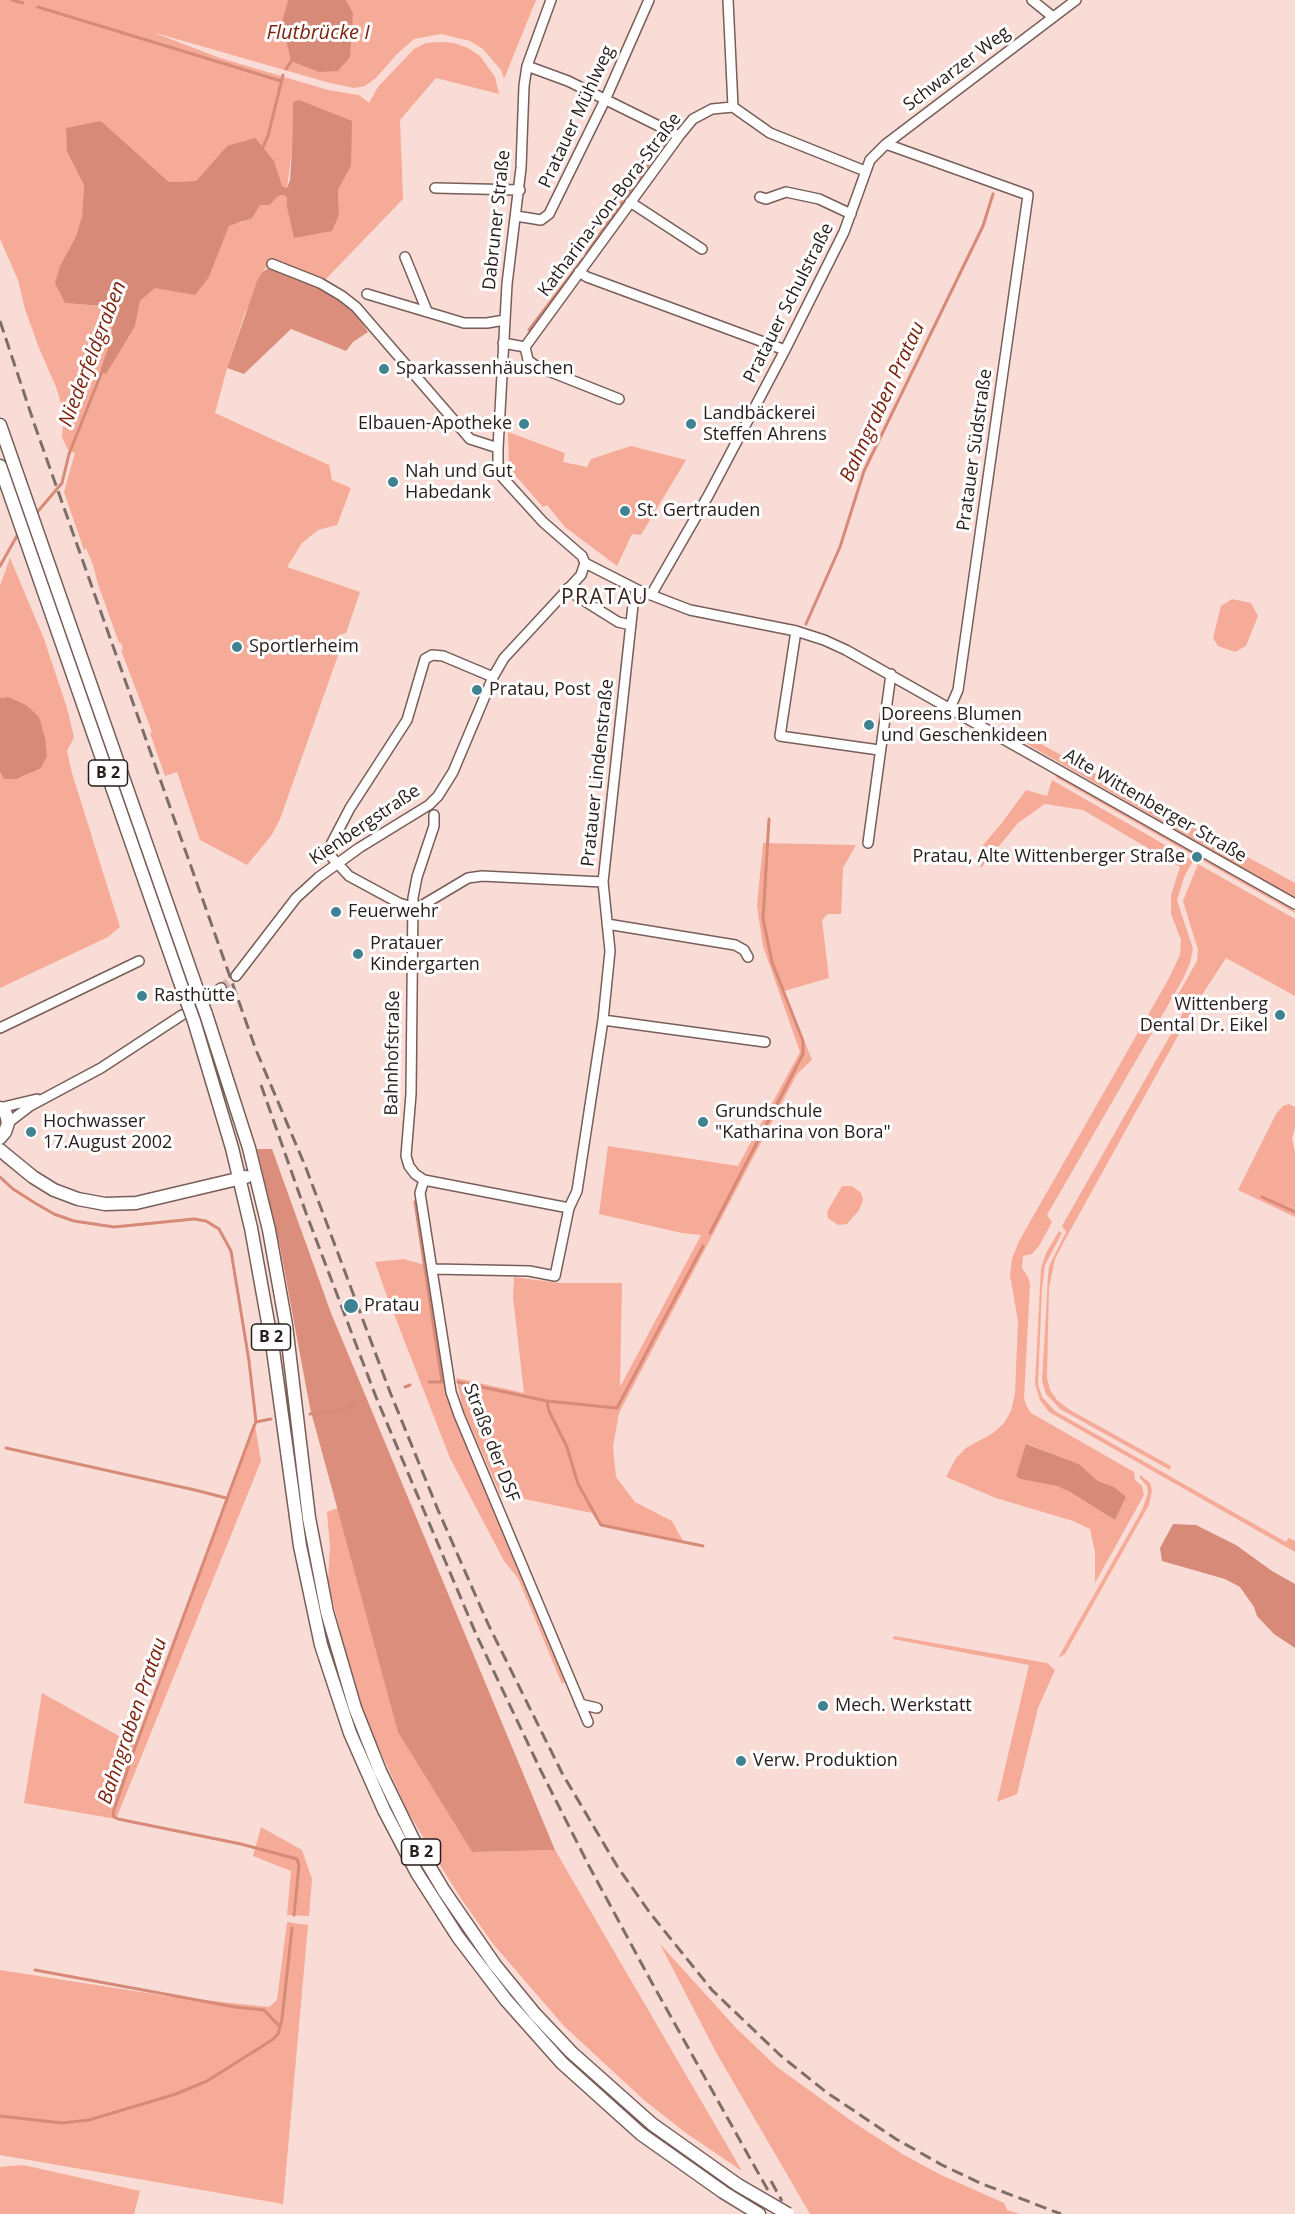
<!DOCTYPE html>
<meta charset="utf-8">
<style>
body{margin:0}
canvas{display:block;background:#f9dcd5}
</style>
<canvas width="1295" height="2214"></canvas>
<script>
const ctx = document.querySelector('canvas').getContext('2d');
ctx.lineJoin = 'round';
function fill(path, color) {
  ctx.fillStyle = color;
  ctx.fill(path, 'evenodd');
}
function poly(rows) {
  const path = new Path2D();
  for (const r of rows) {
    path.moveTo(r[0], r[1]);
    for (let i = 2; i < r.length; i += 2) path.lineTo(r[i], r[i + 1]);
  }
  return path;
}
function stroke(path, color, width, dash) {
  ctx.strokeStyle = color;
  ctx.lineWidth = width;
  ctx.lineCap = dash ? 'butt' : 'round';
  ctx.setLineDash(dash || []);
  ctx.stroke(path);
}
function drawText(font, color, halo, rows, align = 'center') {
  ctx.font = font + ' "Open Sans",sans-serif';
  ctx.lineWidth = 6;
  ctx.setLineDash([]);
  ctx.textBaseline = 'middle';
  ctx.strokeStyle = halo;
  ctx.fillStyle = color;
  for (const [text, x, y, turn = 0] of rows) {
    ctx.save();
    ctx.translate(x, y);
    ctx.rotate((+turn || 0) * Math.PI / 180);
    ctx.textAlign = isNaN(turn) ? turn : align;
    if (halo) ctx.strokeText(text, 0, 0);
    ctx.fillText(text, 0, 0);
    ctx.restore();
  }
}
fill(poly([
 [0,0,288,0,282,21,353,13,346,0,536,0,504,79,501,70,483,49,470,41,441,34,414,39,396,55,376,78,365,86,354,88,330,83,152,32,220,58,328,90,359,95,369,103,378,87,414,49,426,43,441,42,454,43,468,48,480,56,495,77,499,94,436,78,400,120,403,199,324,281,274,259,262,272,249,306,245,313,227,368,215,413,329,465,332,480,351,488,337,525,318,530,302,543,287,567,360,592,346,633,339,635,337,640,341,647,280,819,271,836,247,865,200,840,177,772,165,776,150,733,152,732,121,650,123,649,121,643,119,643,98,584,93,565,86,548,84,550,64,492,75,453,68,450,62,437,64,413,56,387,39,348,25,309,18,280,0,239],
 [293,102,351,166,338,190,339,215,287,207,287,198,284,195,278,196,270,205,260,205,243,222,229,225,209,277,154,288,140,301,135,326,101,368,111,339,114,307,66,303,60,266,76,236,82,216,84,185,67,152,101,121,169,182,196,181,227,146,274,161,278,180,282,187,287,188,292,150],
 [508,432,565,453,563,462,587,467,591,459,631,446,686,460,641,535,632,534,617,566,565,527,547,505,543,507,509,468],
 [10,558,44,639,67,708,74,737,67,751,72,773,120,927,108,937,0,988,0,772,4,779,17,779,31,773,8,697,0,698,0,586],
 [1232,599,1251,603,1258,616,1246,646,1235,652,1218,646,1213,638,1221,606],
 [1030,738,1295,883,1295,898,1027,744],
 [1057,775,1295,911,1295,913,1055,777],
 [1052,780,1193,861,1185,875,1177,900,1193,949,1190,963,1183,979,1047,1215,1052,1222,1039,1246,1032,1254,1023,1256,1022,1268,1028,1277,1030,1284,1024,1399,1027,1407,1031,1413,1134,1472,1135,1480,1142,1486,1144,1495,1095,1583,1095,1552,1090,1529,1073,1521,996,1498,946,1477,956,1458,966,1448,993,1433,1004,1423,1011,1411,1015,1394,1018,1321,1010,1275,1012,1259,1019,1241,1168,980,1180,955,1181,940,1171,914,1171,895,1180,867,1083,810,1045,804,1018,823,981,868,978,851,1001,824,1026,790,1047,796],
 [1027,1444,1079,1464,1098,1481,1114,1487,1126,1497,1115,1520,1070,1492,1057,1486,1021,1479,1016,1476],
 [763,843,856,845,843,868,841,914,828,914,822,920,829,978,784,991,812,1060,797,1074,619,1413,613,1446,616,1477,635,1502,672,1521,684,1543,600,1525,592,1513,500,1494,463,1409,456,1378,524,1393,513,1297,514,1277,559,1283,622,1283,620,1387,701,1235,682,1233,599,1214,608,1146,738,1166,800,1052,763,946,757,906],
 [1198,864,1295,919,1295,996,1226,958,1194,1007,1066,1238,1055,1259,1049,1288,1047,1378,1050,1390,1057,1400,1070,1410,1171,1466,1170,1470,1060,1409,1046,1394,1042,1381,1048,1276,1049,1266,1066,1232,1062,1226,1188,1004,1175,1000,1197,961,1198,950,1183,901],
 [1289,1104,1295,1107,1295,1128,1292,1138,1295,1153,1295,1217,1238,1190,1276,1114,1283,1106],
 [842,1186,852,1186,861,1193,863,1200,859,1210,847,1224,838,1225,828,1218,827,1212],
 [1059,1231,1062,1233,1045,1265,1042,1289,1038,1384,1042,1397,1055,1411,1286,1542,1289,1538,1295,1541,1295,1552,1049,1412,1040,1400,1035,1384,1041,1268,1046,1253],
 [404,1259,428,1266,447,1391,454,1418,566,1680,562,1684,518,1578,504,1561,450,1458,385,1291,375,1262],
 [255,1425,261,1461,116,1819,24,1803,42,1693,135,1745],
 [1140,1475,1150,1483,1152,1490,1149,1505,1065,1654,1058,1658,1142,1510,1148,1493,1147,1486,1140,1478],
 [338,1508,398,1731,472,1852,555,1850,742,2171,686,2133,644,2100,564,2026,494,1945,462,1900,433,1854,407,1810,370,1728,351,1677,328,1581,330,1547,327,1512],
 [894,1636,1047,1663,1055,1670,1038,1708,1017,1794,997,1802,1029,1665,893,1639],
 [261,1827,302,1850,312,1879,309,1916,287,1915,291,1871,253,1856],
 [287,1922,308,1925,283,2204,0,2155,0,1970,166,1996,269,2007,277,2000],
 [660,1944,736,2028,777,2067,853,2122,904,2155,939,2174,1004,2203,1007,2210,1020,2214,810,2214,717,2054],
 [23,2165,140,2191,134,2214,0,2214,0,2167]
]), '#f6aa98');
fill(poly([
 [271,267,319,286,340,299,354,311,368,332,353,342,346,351,291,329,244,374,227,368,257,281,262,272],
 [257,1149,272,1149,331,1313,555,1850,472,1852,398,1732,310,1408,280,1247]
]), '#db8e7c');
fill(poly([
 [288,0,346,0,353,13,350,57,338,71,319,72,291,61,282,21],
 [299,100,352,121,351,166,338,190,339,215,332,231,294,238,287,207,287,198,284,195,278,196,270,205,260,205,252,218,229,226,209,277,195,295,155,288,140,301,135,326,106,374,101,373,101,368,111,339,114,307,65,303,55,283,60,266,76,236,82,216,84,185,67,152,66,128,101,121,169,182,196,181,227,146,255,138,274,161,282,186,287,188,290,180,292,150,293,102],
 [8,697,26,705,39,717,45,738,47,756,41,768,17,779,4,779,0,772,0,698],
 [1026,1444,1079,1464,1098,1481,1114,1487,1124,1495,1126,1497,1115,1520,1070,1492,1057,1486,1020,1479,1016,1476],
 [1173,1524,1196,1525,1236,1545,1272,1571,1295,1584,1295,1648,1274,1634,1257,1616,1254,1607,1240,1587,1225,1579,1162,1561,1160,1548]
]), '#d78a78');
stroke(poly([
 [12,0,23,3],
 [38,7,281,81],
 [286,69,292,60],
 [262,149,268,136,283,75],
 [658,152,662,146],
 [638,181,648,166],
 [586,254,632,188],
 [529,330,583,259],
 [34,516,62,483,69,454,103,369],
 [0,566,18,534],
 [806,624,840,547,864,471,983,226,993,194],
 [0,1177,13,1189,35,1203,54,1214,74,1221,114,1227,194,1219,206,1221,219,1229,231,1251,249,1361,256,1422],
 [1262,1197,1295,1212],
 [415,1202,442,1382,429,1382],
 [710,1233,803,1054,803,1041,772,962,763,919,769,819],
 [458,1382,547,1401,617,1408,703,1246],
 [405,1387,410,1385],
 [547,1401,549,1411,567,1447,578,1484,601,1525,703,1546],
 [310,1414,344,1410,353,1405],
 [271,1419,256,1422,254,1426,133,1753,113,1813,114,1817,118,1819,241,1844,297,1859,299,1865,294,1915],
 [6,1448,195,1490,226,1498],
 [35,1970,235,2007,264,2010,280,2027],
 [0,2116,62,2123,89,2120,176,2094,207,2081,272,2040,278,2034,282,2019,292,1928]
]), '#d78a78', 3);
stroke(poly([
 [221,988,236,976]
]), '#cfb6b0', 9, [9, 4.5]);
const minor = poly([
 [551,0,527,66,524,86,521,168,507,284,498,448,498,467,503,478,543,522,582,556,585,563,638,590,690,610,796,631,824,640,846,650,1295,904],
 [728,0,733,107],
 [1032,0,1053,17],
 [527,66,568,81,679,136],
 [886,144,1028,195,958,690,950,708],
 [435,188,520,190],
 [760,197,766,199,786,192,819,199,851,214],
 [630,202,702,249],
 [516,216,541,220,549,214,605,100,649,0],
 [405,257,427,311],
 [272,264,320,283,342,296,356,307,470,439,498,448],
 [579,272,587,277,785,350],
 [367,294,464,323,487,323,505,320],
 [503,343,525,347],
 [525,347,679,136,693,119,712,109,733,107,770,133,865,171],
 [525,347,528,360,536,366,619,399],
 [568,588,575,595,618,622,631,625],
 [651,595,708,496,785,350,844,232,870,160,886,144,1076,0],
 [796,631,780,736,879,750],
 [493,677,443,656,432,655,425,659,407,720,350,808,327,852,349,876,399,903,412,907,421,906,468,878,482,876,603,882],
 [434,815,434,826,417,877,413,898,411,1094,406,1156,409,1166,415,1174,424,1180,569,1208],
 [868,843,891,674],
 [607,924,735,945,744,950,748,957],
 [236,976,296,898,319,877,359,848,429,805,438,796,453,772,493,677,504,658,581,575,585,563],
 [210,996,221,988],
 [603,1020,765,1042],
 [0,1028,139,961],
 [0,1108,37,1099],
 [8,1123,30,1106,101,1068,182,1015],
 [424,1180,420,1193,451,1392,459,1415,588,1722],
 [434,1269,529,1271,555,1276,569,1208,577,1191,603,1020,610,951,603,882,633,605,638,590],
 [580,1704,597,1708]
]);
const major = poly([
 [0,425,199,995],
 [0,466,187,1002],
 [206,1014,249,1148,269,1230,286,1325,309,1518,327,1612,355,1708,380,1771,413,1839,444,1891,495,1965,535,2014,571,2052,652,2124,738,2185],
 [194,1021,232,1148,251,1228,273,1350,300,1546,321,1645,350,1733,384,1810,417,1873,458,1937,506,2000,562,2063,641,2134,723,2192,759,2214],
 [0,1108,6,1114,8,1123,5,1132,0,1138],
 [0,1150,33,1177,54,1190,78,1199,105,1204,136,1203,246,1177]
]);
stroke(minor, '#775e58', 12);
stroke(major, '#775e58', 15);
stroke(minor, '#fff', 9);
stroke(major, '#fff', 12);
stroke(poly([
 [0,321,35,426,256,1050,306,1168,390,1392,438,1510,489,1626,562,1773,617,1866,650,1913,712,1990,780,2055,826,2092,896,2139,942,2165,980,2183,1061,2214],
 [261,1085,306,1213,376,1397,476,1634,541,1771,589,1866,652,1983,770,2194],
 [771,2181,782,2201]
]), '#7f6d68', 3, [12, 6]);
const majorBridge = poly([
 [199,995,206,1014],
 [187,1002,194,1021],
 [738,2185,788,2214]
]);
stroke(majorBridge, '#775e58', 15, []);
stroke(majorBridge, '#fff', 12);
for (const [x, y, r, color] of [
 [384,369,6,"#3f8392"],
 [524,424,6,"#3f8392"],
 [691,424,6,"#3f8392"],
 [393,482,6,"#3f8392"],
 [625,511,6,"#3f8392"],
 [237,647,6,"#3f8392"],
 [477,690,6,"#3f8392"],
 [869,725,6,"#3f8392"],
 [1197,857,6,"#3f8392"],
 [336,912,6,"#3f8392"],
 [358,954,6,"#3f8392"],
 [142,996,6,"#3f8392"],
 [1280,1015,6,"#3f8392"],
 [703,1122,6,"#3f8392"],
 [31,1132,6,"#3f8392"],
 [351,1306,8,"#3f8392"],
 [823,1706,6,"#3f8392"],
 [741,1761,6,"#3f8392"]
]) {
  const dot = new Path2D();
  dot.arc(x, y, r, 0, 2 * Math.PI);
  ctx.fillStyle = color;
  ctx.fill(dot);
  stroke(dot, '#fff', 2);
}
for (const [x, y, w] of [
 [108,773,39],
 [271,1337,39],
 [421,1852,39]
]) {
  const box = new Path2D();
  box.roundRect(x - w / 2, y - 13, w, 26, 4.5);
  ctx.fillStyle = '#fff';
  ctx.fill(box);
  stroke(box, '#271d1a', 1.5);
}
drawText('bold 16px', '#271d1a', null, [
 ["B 2",108,773],
 ["B 2",271,1337],
 ["B 2",421,1852]
]);
drawText('18px', '#271d1a', '#fff', [
 ["Schwarzer Weg",957,69,-37],
 ["Pratauer Mühlweg",577,117,-65],
 ["Katharina-von-Bora-Straße",610,205,-53],
 ["Dabruner Straße",497,220,-84],
 ["Pratauer Schulstraße",789,303,-63],
 ["Pratauer Südstraße",975,450,-82],
 ["Pratauer Lindenstraße",598,773,-84],
 ["Alte Wittenberger Straße",1155,806,30],
 ["Kienbergstraße",365,825,-34],
 ["Bahnhofstraße",393,1053,-89],
 ["Straße der DSF",491,1443,69]
]);
drawText('18px', '#271d1a', '#fff', [
 ["Sparkassenhäuschen",396,369],
 ["Landbäckerei",703,414],
 ["Steffen Ahrens",703,435],
 ["Elbauen-Apotheke",512,424,"right"],
 ["Nah und Gut",405,472],
 ["Habedank",405,493],
 ["St. Gertrauden",637,511],
 ["Sportlerheim",249,647],
 ["Pratau, Post",489,690],
 ["Doreens Blumen",881,715],
 ["und Geschenkideen",881,736],
 ["Pratau, Alte Wittenberger Straße",1185,857,"right"],
 ["Feuerwehr",348,912],
 ["Pratauer",370,944],
 ["Kindergarten",370,965],
 ["Rasthütte",154,996],
 ["Wittenberg",1268,1005,"right"],
 ["Dental Dr. Eikel",1268,1026,"right"],
 ["Grundschule",715,1112],
 ["\"Katharina von Bora\"",715,1133],
 ["Hochwasser",43,1122],
 ["17.August 2002",43,1143],
 ["Pratau",364,1306],
 ["Mech. Werkstatt",835,1706],
 ["Verw. Produktion",753,1761]
], 'left');
drawText('italic 20px', '#7d220e', '#fff', [
 ["Flutbrücke I",318,33],
 ["Niederfeldgraben",93,354,-69],
 ["Bahngraben Pratau",883,402,-65],
 ["Bahngraben Pratau",133,1721,-71]
]);
ctx.letterSpacing = '1.5px';
drawText('21px', '#39241f', '#fff', [
 ["PRATAU",605,598]
]);
ctx.letterSpacing = '0px';
</script>
